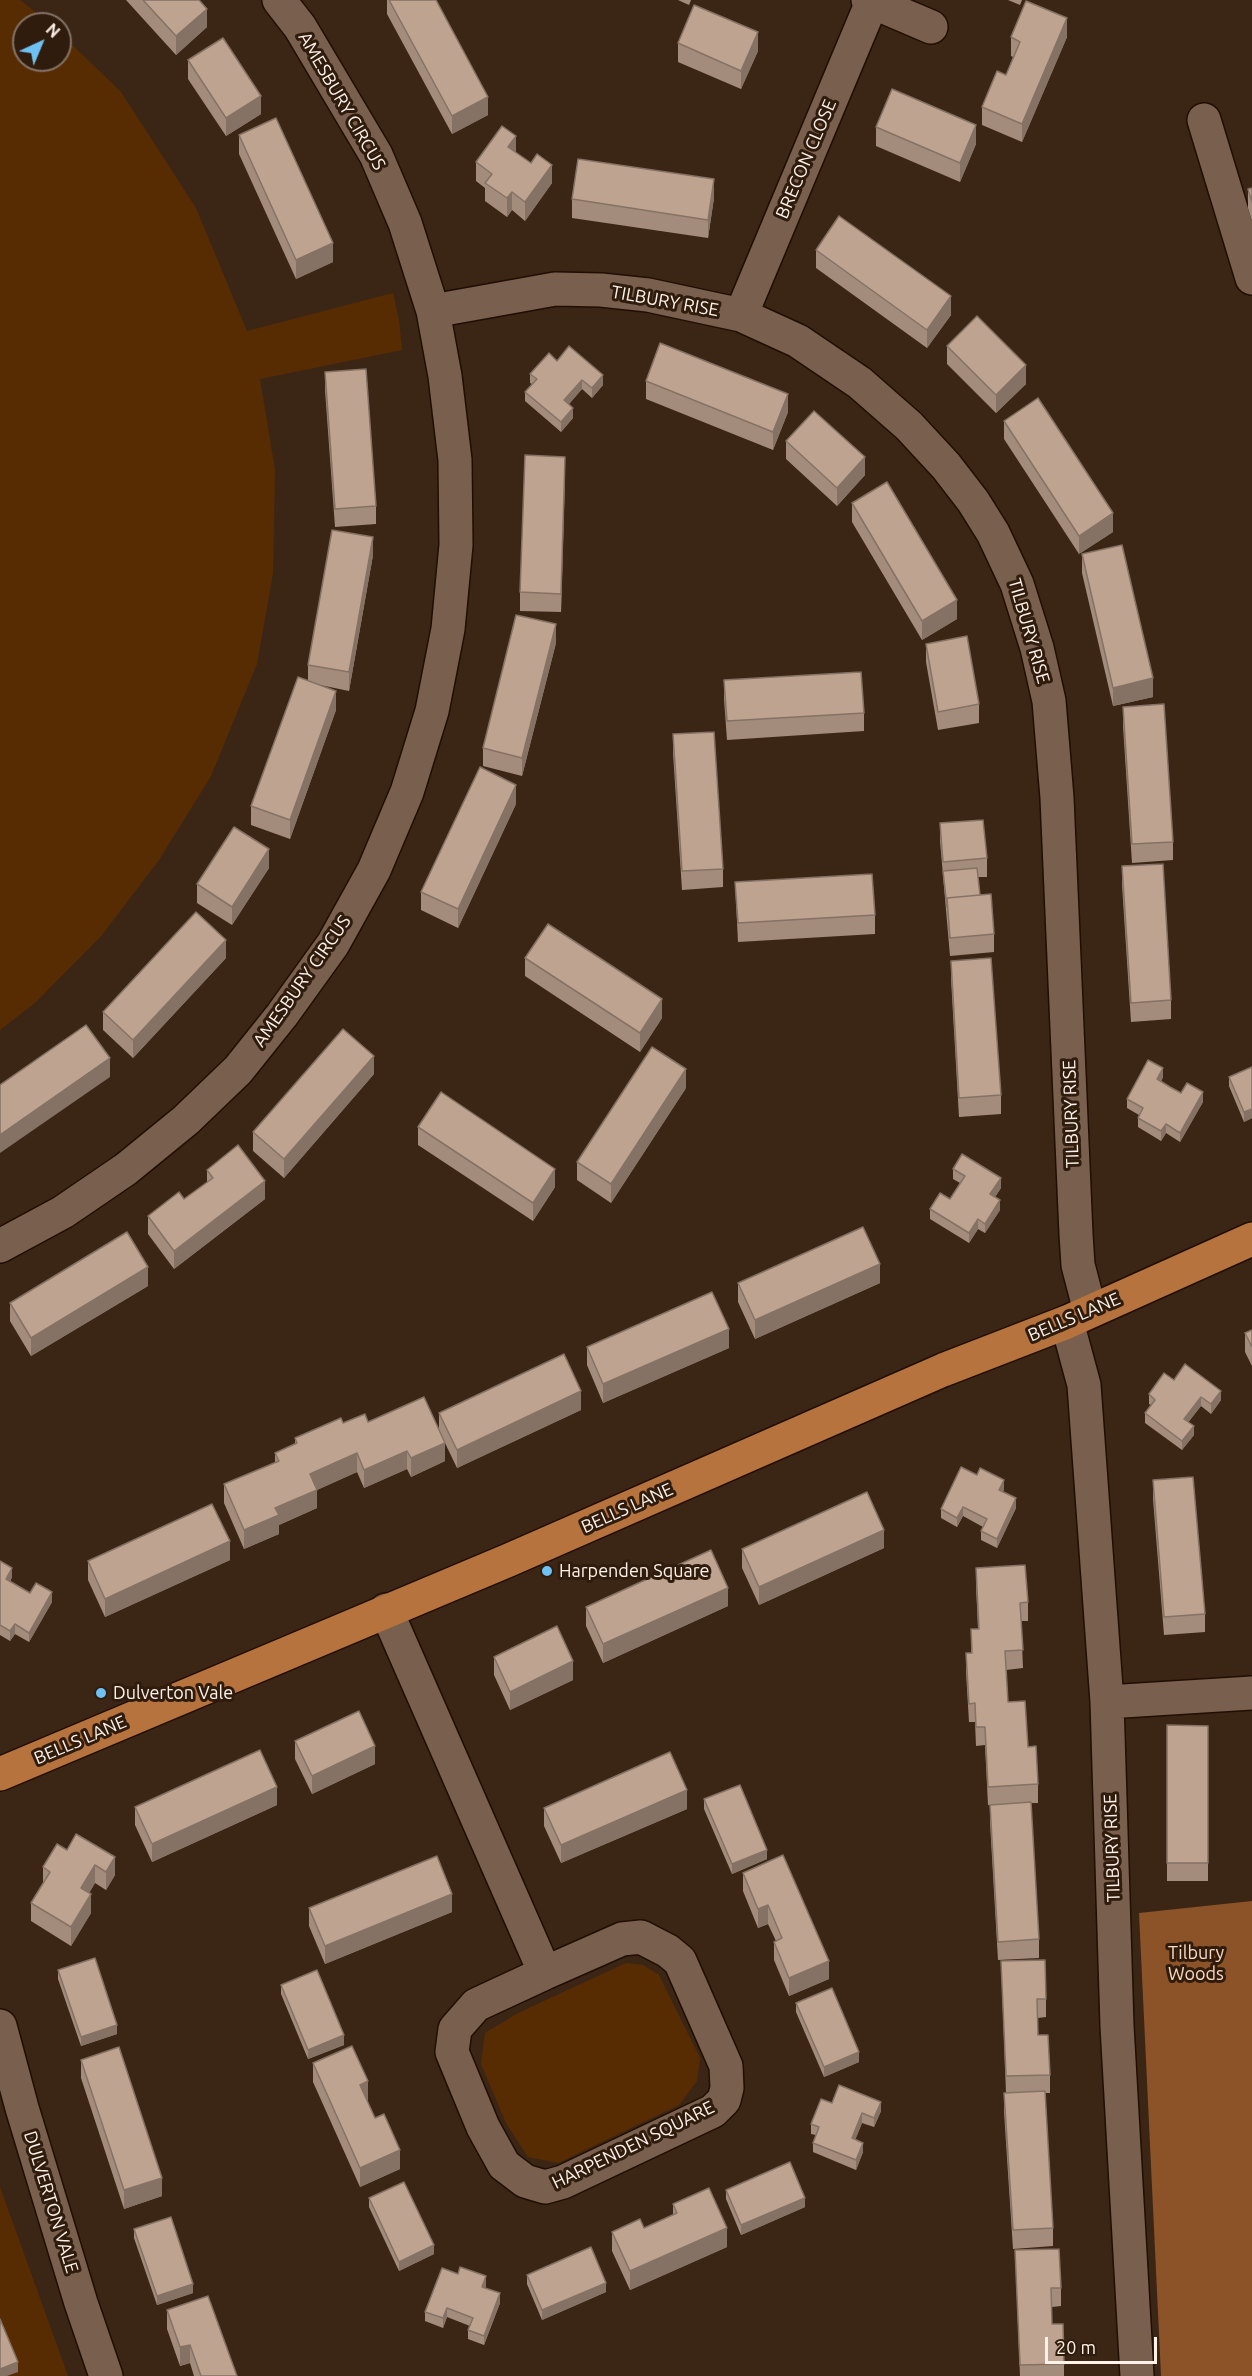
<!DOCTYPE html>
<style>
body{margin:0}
#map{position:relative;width:1252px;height:2376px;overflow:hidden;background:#3b2616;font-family:Ubuntu,sans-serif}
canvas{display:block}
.north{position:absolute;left:12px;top:12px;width:60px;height:60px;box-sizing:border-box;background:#301c0d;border:2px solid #827265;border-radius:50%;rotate:44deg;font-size:16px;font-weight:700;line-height:24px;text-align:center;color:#fef2ea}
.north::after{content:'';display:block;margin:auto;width:21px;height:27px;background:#6ec2f3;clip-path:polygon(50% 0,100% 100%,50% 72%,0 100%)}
.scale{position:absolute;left:1045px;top:2337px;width:112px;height:27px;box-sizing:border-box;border:3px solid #fef2ea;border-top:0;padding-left:8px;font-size:18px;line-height:21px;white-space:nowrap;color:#fef2ea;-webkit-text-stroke:4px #301c0d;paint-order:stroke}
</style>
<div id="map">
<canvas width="1252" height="2376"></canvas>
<div class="north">N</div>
<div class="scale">20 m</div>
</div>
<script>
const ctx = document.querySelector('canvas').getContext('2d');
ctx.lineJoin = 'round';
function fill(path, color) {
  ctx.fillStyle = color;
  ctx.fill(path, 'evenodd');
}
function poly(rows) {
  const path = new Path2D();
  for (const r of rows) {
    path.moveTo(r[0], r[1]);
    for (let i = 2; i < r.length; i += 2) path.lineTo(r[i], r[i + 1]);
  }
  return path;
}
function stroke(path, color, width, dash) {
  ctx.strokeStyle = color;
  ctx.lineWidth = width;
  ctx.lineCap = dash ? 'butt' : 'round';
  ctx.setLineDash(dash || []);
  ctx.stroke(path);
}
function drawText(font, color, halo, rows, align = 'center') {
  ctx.font = font + ' Ubuntu,sans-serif';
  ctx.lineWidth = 6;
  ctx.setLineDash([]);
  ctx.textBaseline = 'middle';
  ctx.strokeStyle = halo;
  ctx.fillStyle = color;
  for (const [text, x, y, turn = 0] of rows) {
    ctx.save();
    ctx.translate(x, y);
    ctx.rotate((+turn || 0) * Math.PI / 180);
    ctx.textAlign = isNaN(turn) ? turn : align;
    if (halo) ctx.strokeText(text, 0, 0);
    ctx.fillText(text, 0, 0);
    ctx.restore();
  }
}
fill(poly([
 [0,0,20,0,50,24,24,24,24,60,60,60,60,33,121,92,196,208,247,331,393,293,399,320,402,350,260,379,275,470,273,573,257,664,211,776,159,860,102,935,36,1002,0,1030],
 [626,1963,643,1965,659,1975,700,2058,697,2081,679,2105,558,2163,528,2157,506,2123,481,2064,485,2033,518,2013],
 [0,2187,68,2376,7,2376,0,2328]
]), '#582c03');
fill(poly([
 [1252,1901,1252,2376,1161,2376,1139,1913]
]), '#8b5327');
const minor = poly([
 [868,0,931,27],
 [1204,120,1252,278],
 [433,311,555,289,601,290,648,295,741,315,798,341,860,383,909,426,946,466,973,501,993,533,1017,584,1037,648,1049,701,1057,798,1076,1234,1078,1265,1090,1311],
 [741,315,872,2],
 [0,1246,63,1212,126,1169,186,1120,238,1070,282,1015,333,944,374,870,407,792,432,711,448,629,456,545,455,460,445,376,433,311,405,223,376,155,300,27,279,0],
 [1067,1322,1084,1385,1107,1702,1117,2026,1137,2376],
 [386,1610,545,1973,622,1939,641,1937,668,1951,680,1961,726,2066,727,2088,724,2100,713,2111,563,2182,545,2187,525,2181,504,2165,483,2127,452,2052,455,2029,476,2005,545,1973],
 [1107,1702,1252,1693],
 [0,2026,22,2108,81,2303,106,2376]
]);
const major = poly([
 [0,1774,509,1560,943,1370,1067,1322,1252,1239]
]);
stroke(minor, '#210e02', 36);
stroke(major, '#210e02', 36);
stroke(minor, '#785f4e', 33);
stroke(major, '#b6733e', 33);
fill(poly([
 [126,0,199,0,207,27,176,55],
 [387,0,436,0,488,115,452,134,387,14],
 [678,0,691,0,689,5],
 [1008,0,1022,0,1020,5],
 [1011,37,1067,37,1022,142,982,125,982,107,1006,75,1013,57,1011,56],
 [678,43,758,51,741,89,678,62],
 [188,60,261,114,226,136,188,79],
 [876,127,976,144,960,182,876,146],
 [239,135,333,262,296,279,239,154],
 [516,152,552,183,525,221,512,210,507,217,485,201,485,188,476,181,476,162],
 [1252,188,1252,221,1248,208,1248,189],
 [714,198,708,238,572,218,572,199],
 [816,250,951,315,927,348,816,268],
 [947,346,1026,384,996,413,947,364],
 [557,361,603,385,592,398,582,389,569,404,573,418,561,432,525,401,525,392,532,384,530,383,530,374],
 [325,372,376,506,376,524,335,527,325,390],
 [646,381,788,412,773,450,646,399],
 [1004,421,1113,532,1079,554,1004,439],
 [786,441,865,475,837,506,786,459],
 [565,475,561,612,520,611,520,592],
 [852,503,957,619,922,640,852,522],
 [1082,554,1153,697,1113,706,1082,573],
 [373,555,349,691,320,685,336,710,290,839,251,825,251,806,308,681,308,665],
 [556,643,522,776,483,766,483,748],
 [926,644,979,704,979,723,938,730,926,662],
 [724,680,864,713,864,731,727,740,724,699],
 [1123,707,1173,842,1173,860,1132,863,1123,726],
 [673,734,723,869,723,887,682,890,673,753],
 [516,804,458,928,421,910,421,892],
 [940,823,987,858,987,877,978,877,980,895,994,934,994,952,950,956,940,841],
 [1122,866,1171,1000,1171,1019,1131,1022,1122,885],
 [269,868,232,925,197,903,197,884],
 [735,882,875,915,875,934,738,942],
 [226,958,133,1058,103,1030,103,1012],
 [525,958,662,1018,640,1052,525,976],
 [951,961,1001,1095,1001,1114,959,1117,951,979],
 [1252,1067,1252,1118,1244,1122,1229,1086,1229,1077],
 [374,1074,284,1178,253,1151,253,1132],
 [1163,1077,1161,1082,1181,1093,1203,1102,1180,1142,1166,1133,1161,1141,1138,1127,1138,1118,1139,1115,1127,1108,1127,1099],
 [686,1088,611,1203,577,1180,577,1162],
 [418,1127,555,1187,533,1221,418,1145],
 [953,1169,1001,1188,995,1197,1000,1210,985,1233,978,1229,969,1243,930,1219,930,1209,950,1199,960,1183,953,1179],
 [207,1170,265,1199,174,1269,148,1234,148,1216,184,1199,207,1183],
 [738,1283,880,1283,755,1339,738,1302],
 [148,1286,31,1356,10,1321,10,1303],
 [1252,1330,1252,1366,1245,1352,1245,1333],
 [587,1347,729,1348,603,1403,587,1365],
 [1174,1380,1221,1400,1211,1414,1201,1406,1188,1422,1194,1435,1182,1450,1145,1423,1145,1413,1151,1405,1149,1404,1149,1394],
 [581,1410,457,1468,445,1443,445,1461,411,1477,407,1469,364,1488,357,1472,317,1490,317,1508,279,1525,279,1534,244,1549,224,1503,224,1484,275,1463,275,1453,295,1444,295,1438,343,1423,368,1422,439,1430,439,1413],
 [1153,1480,1205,1614,1205,1632,1164,1635,1153,1499],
 [1004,1489,1003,1492,1016,1508,997,1548,981,1540,981,1531,983,1527,963,1516,957,1527,941,1518,941,1509],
 [884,1548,759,1605,742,1568,742,1549],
 [230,1560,105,1617,88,1580,88,1561],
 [0,1561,12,1577,10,1582,30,1593,52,1602,29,1642,15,1634,10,1641,0,1635],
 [976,1568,1028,1602,1028,1621,1021,1621,1023,1668,1006,1670,1008,1702,1028,1747,1038,1784,1038,1803,1031,1803,1039,1939,1039,1958,998,1960,990,1823,990,1805,988,1805,985,1745,976,1746,975,1722,969,1722,966,1672,966,1653,971,1653,971,1629,978,1629,976,1586],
 [728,1606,603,1663,586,1626,586,1607],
 [494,1657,573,1680,510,1710,494,1675],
 [1167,1725,1208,1726,1208,1881,1167,1881],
 [295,1741,375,1764,312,1794,295,1759],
 [704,1799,767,1859,732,1874,704,1809],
 [277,1805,152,1862,135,1825,135,1807],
 [544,1808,687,1809,561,1863,544,1826],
 [67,1850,115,1875,106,1890,95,1883,89,1893,91,1913,71,1946,31,1921,31,1903,43,1883,43,1867],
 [743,1873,829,1979,789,1996,774,1960,774,1942,776,1941,768,1924,758,1928,743,1891],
 [309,1908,452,1912,325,1964,309,1926],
 [1001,1961,1046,1999,1046,2017,1038,2018,1038,2035,1050,2075,1050,2093,1045,2093,1053,2228,1053,2246,1013,2249,1004,2112,1004,2093,1006,2093],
 [58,1970,117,2034,81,2046,58,1979],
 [281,1985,344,2045,308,2059,281,1994],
 [796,2003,859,2062,824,2077,796,2012],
 [81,2060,162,2196,124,2209,81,2078],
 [313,2063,368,2100,367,2101,375,2118,400,2169,360,2187,313,2082],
 [832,2103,881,2111,874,2127,862,2123,855,2140,863,2152,856,2170,813,2152,813,2143,816,2135,811,2134,811,2124],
 [726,2190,805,2207,741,2235,726,2199],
 [369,2198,434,2254,399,2271,369,2207],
 [673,2204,727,2247,630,2290,612,2251,612,2232,644,2228,673,2215],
 [134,2229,193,2293,157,2305,134,2238],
 [1015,2250,1061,2288,1061,2306,1052,2307,1052,2324,1064,2364,1064,2376,1020,2376],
 [527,2275,606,2292,542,2320,527,2284],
 [486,2286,485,2288,500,2303,484,2345,468,2339,468,2330,470,2326,447,2317,443,2328,425,2321,425,2312],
 [167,2310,237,2376,194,2376,190,2363,180,2366,167,2329]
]), '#a38c7c');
fill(poly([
 [207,9,207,27,176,55,176,36],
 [1067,18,1067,37,1022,142,1022,124],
 [758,32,758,51,741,89,741,71],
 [261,96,261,114,226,136,226,118],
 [488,97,488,115,452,134,452,116],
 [976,125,976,144,960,182,960,163],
 [516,136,516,155,508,147],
 [552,165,552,183,525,221,525,202],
 [714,179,714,198,708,238,708,220],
 [512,192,512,210,507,217,507,198],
 [333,243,333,262,296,279,296,260],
 [951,296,951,315,927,348,927,330],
 [1026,365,1026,384,996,413,996,395],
 [603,375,603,385,592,398,592,388],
 [582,380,582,389,564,410,564,400],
 [788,394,788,412,773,450,773,432],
 [573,408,573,418,561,432,561,422],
 [565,457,565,475,561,612,561,594],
 [865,457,865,475,837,506,837,488],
 [1113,513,1113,532,1079,554,1079,536],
 [373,537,373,555,349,691,349,672],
 [957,600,957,619,922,640,922,621],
 [556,624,556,643,522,776,522,758],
 [1153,678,1153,697,1113,706,1113,688],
 [336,691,336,710,290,839,290,820],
 [516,785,516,804,458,928,458,909],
 [269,849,269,868,232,925,232,907],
 [226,940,226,958,133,1058,133,1040],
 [662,999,662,1018,640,1052,640,1033],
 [374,1056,374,1074,284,1178,284,1159],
 [110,1058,110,1077,0,1153,0,1135],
 [1163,1068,1163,1077,1157,1089,1157,1079],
 [686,1069,686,1088,611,1203,611,1184],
 [1203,1092,1203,1102,1180,1142,1180,1133],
 [1252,1109,1252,1118,1244,1122,1244,1112],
 [1166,1124,1166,1133,1161,1141,1161,1131],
 [555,1169,555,1187,533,1221,533,1203],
 [1001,1178,1001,1188,990,1204,990,1194],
 [265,1181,265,1199,174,1269,174,1251],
 [1000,1200,1000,1210,985,1233,985,1224],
 [978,1219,978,1229,969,1243,969,1233],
 [880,1264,880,1283,755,1339,755,1320],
 [148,1267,148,1286,31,1356,31,1338],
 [729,1329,729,1348,603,1403,603,1384],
 [581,1391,581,1410,457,1468,457,1450],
 [1221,1391,1221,1400,1211,1414,1211,1404],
 [1201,1397,1201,1406,1184,1428,1184,1419],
 [1194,1426,1194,1435,1182,1450,1182,1441],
 [445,1443,445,1461,411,1477,411,1458],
 [407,1451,407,1469,364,1488,364,1470],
 [357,1453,357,1472,310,1493,310,1474],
 [1004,1480,1004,1489,999,1499,999,1490],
 [317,1490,317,1508,279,1525,279,1534,244,1549,244,1530,275,1508],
 [1016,1498,1016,1508,997,1548,997,1539],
 [963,1507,963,1516,957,1527,957,1518],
 [884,1530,884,1548,759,1605,759,1587],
 [230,1541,230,1560,105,1617,105,1599],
 [12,1568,12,1577,6,1589,6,1579],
 [728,1588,728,1606,603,1663,603,1644],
 [52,1592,52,1602,29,1642,29,1633],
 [15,1624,15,1634,10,1641,10,1631],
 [573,1661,573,1680,510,1710,510,1692],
 [375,1746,375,1764,312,1794,312,1776],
 [277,1787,277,1805,152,1862,152,1844],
 [687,1790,687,1809,561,1863,561,1845],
 [767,1850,767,1859,732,1874,732,1864],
 [115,1857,115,1875,106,1890,106,1872],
 [95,1865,95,1883,81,1907,81,1888],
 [91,1894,91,1913,71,1946,71,1927],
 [452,1894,452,1912,325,1964,325,1946],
 [768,1905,768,1924,758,1928,758,1909],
 [829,1961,829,1979,789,1996,789,1978],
 [117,2025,117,2034,81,2046,81,2037],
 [344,2035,344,2045,308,2059,308,2050],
 [859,2052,859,2062,824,2077,824,2067],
 [368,2081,368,2100,360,2104,360,2085],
 [881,2102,881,2111,874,2127,874,2118],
 [862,2113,862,2123,852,2148,852,2138],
 [863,2143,863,2152,856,2170,856,2160],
 [400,2150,400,2169,360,2187,360,2168],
 [162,2178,162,2196,124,2209,124,2190],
 [805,2198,805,2207,741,2235,741,2225],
 [727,2228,727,2247,630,2290,630,2271],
 [434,2245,434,2254,399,2271,399,2262],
 [486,2276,486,2286,482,2296,482,2287],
 [606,2283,606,2292,542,2320,542,2310],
 [193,2284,193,2293,157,2305,157,2296],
 [500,2293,500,2303,484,2345,484,2336],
 [447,2308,447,2317,443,2328,443,2318],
 [190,2345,190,2363,180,2366,180,2347],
 [18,2362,18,2372,7,2376,0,2376,0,2369]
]), '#857265');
const building = poly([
 [143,0,199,0,207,9,176,36,143,0],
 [389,0,436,0,488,97,452,116,389,0],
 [1026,1,1067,18,1022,124,982,107,997,71,1006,75,1020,42,1011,37,1026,1],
 [694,5,758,32,741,71,678,43,694,5],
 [223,38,261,96,226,118,188,60,223,38],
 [892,89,976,125,960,163,876,127,892,89],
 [276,118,333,243,296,260,239,135,276,118],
 [502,126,516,136,508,147,531,163,537,154,552,165,525,202,512,192,507,198,485,183,492,174,476,162,502,126],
 [578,159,714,179,708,220,572,199,578,159],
 [1252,188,1252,202,1248,189,1252,188],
 [839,216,951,296,927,330,816,250,839,216],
 [977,316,1026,365,996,395,947,346,977,316],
 [660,343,788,394,773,432,646,381,660,343],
 [569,346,603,375,592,388,582,380,564,400,573,408,561,422,525,392,537,379,530,374,549,353,557,361,569,346],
 [366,369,376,506,335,509,325,372,366,369],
 [1038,398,1113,513,1079,536,1004,421,1038,398],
 [814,411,865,457,837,488,786,441,814,411],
 [525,455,565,457,561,594,520,592,525,455],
 [887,482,957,600,922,621,852,503,887,482],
 [332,530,373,537,349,672,308,665,332,530],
 [1122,545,1153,678,1113,688,1082,554,1122,545],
 [516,615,556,624,522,758,483,748,516,615],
 [967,636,979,704,938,712,926,644,967,636],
 [861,672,864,713,727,721,724,680,861,672],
 [298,677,336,691,290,820,251,806,298,677],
 [1164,704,1173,842,1132,844,1123,707,1164,704],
 [714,732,723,869,682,871,673,734,714,732],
 [480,767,516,785,458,909,421,892,480,767],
 [983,820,987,858,943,862,940,823,983,820],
 [234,827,269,849,232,907,197,884,234,827],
 [1163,864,1171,1000,1131,1003,1122,866,1163,864],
 [977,868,980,895,947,898,947,907,943,871,977,868],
 [872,874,875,915,738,923,735,882,872,874],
 [991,894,994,934,950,938,947,898,991,894],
 [196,912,226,940,133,1040,103,1012,196,912],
 [548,924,662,999,640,1033,525,958,548,924],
 [991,958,1001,1095,959,1098,951,961,991,958],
 [86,1025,110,1058,0,1135,0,1085,86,1025],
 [343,1029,374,1056,284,1159,253,1132,343,1029],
 [652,1047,686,1069,611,1184,577,1162,652,1047],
 [1148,1060,1163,1068,1157,1079,1170,1087,1181,1093,1187,1083,1203,1092,1180,1133,1166,1124,1161,1131,1138,1118,1143,1108,1127,1099,1148,1060],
 [1252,1067,1252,1109,1244,1112,1229,1077,1252,1067],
 [441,1092,555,1169,533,1203,418,1127,441,1092],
 [238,1145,265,1181,174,1251,148,1216,179,1192,184,1199,213,1178,207,1170,238,1145],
 [962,1154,1001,1178,990,1194,1000,1200,985,1224,978,1219,969,1233,930,1209,940,1193,950,1199,965,1176,953,1169,962,1154],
 [863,1227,880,1264,755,1320,738,1283,863,1227],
 [127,1232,148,1267,31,1338,10,1303,127,1232],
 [712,1292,729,1329,603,1384,587,1347,712,1292],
 [1252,1330,1252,1347,1245,1333,1252,1330],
 [564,1354,581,1391,457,1450,439,1413,564,1354],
 [1185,1364,1221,1391,1211,1404,1201,1397,1184,1419,1194,1426,1182,1441,1145,1413,1155,1400,1149,1394,1164,1373,1174,1380,1185,1364],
 [424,1397,445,1443,411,1458,407,1451,364,1470,357,1453,310,1474,317,1490,275,1508,279,1515,244,1530,224,1484,279,1461,275,1453,297,1443,295,1438,341,1418,343,1423,365,1414,368,1422,424,1397],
 [961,1467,977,1475,980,1468,1004,1480,999,1490,1016,1498,997,1539,981,1531,987,1519,963,1507,957,1518,941,1509,961,1467],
 [1193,1477,1205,1614,1164,1617,1153,1480,1193,1477],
 [867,1492,884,1530,759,1587,742,1549,867,1492],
 [212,1504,230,1541,105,1599,88,1561,212,1504],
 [711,1550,728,1588,603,1644,586,1607,711,1550],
 [0,1561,12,1568,6,1579,30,1593,36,1583,52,1592,29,1633,15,1624,10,1631,0,1625,0,1561],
 [1025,1565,1028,1602,1020,1603,1023,1650,1005,1651,1008,1702,1025,1701,1028,1747,1036,1746,1038,1784,988,1787,985,1727,976,1727,975,1703,969,1704,966,1653,972,1653,971,1629,979,1629,976,1568,1025,1565],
 [557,1626,573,1661,510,1692,494,1657,557,1626],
 [359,1711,375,1746,312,1776,295,1741,359,1711],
 [1167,1725,1208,1726,1208,1863,1167,1863,1167,1725],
 [260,1750,277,1787,152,1844,135,1807,260,1750],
 [670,1752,687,1790,561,1845,544,1808,670,1752],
 [740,1785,767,1850,732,1864,704,1799,740,1785],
 [1031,1802,1039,1939,998,1942,990,1805,1031,1802],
 [76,1834,115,1857,106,1872,95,1865,81,1888,91,1894,71,1927,31,1903,50,1872,43,1867,57,1844,67,1850,76,1834],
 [783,1855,829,1961,789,1978,774,1942,782,1938,768,1905,758,1909,743,1873,783,1855],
 [437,1856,452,1894,325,1946,309,1908,437,1856],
 [95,1958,117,2025,81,2037,58,1970,95,1958],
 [1045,1960,1046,1999,1037,1999,1038,2035,1048,2035,1050,2075,1006,2076,1001,1961,1045,1960],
 [317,1970,344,2035,308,2050,281,1985,317,1970],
 [832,1988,859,2052,824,2067,796,2003,832,1988],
 [352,2046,368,2081,360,2085,375,2118,384,2114,400,2150,360,2168,313,2063,352,2046],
 [119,2047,162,2178,124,2190,81,2060,119,2047],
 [839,2085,881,2102,874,2118,862,2113,852,2138,863,2143,856,2160,813,2143,819,2127,811,2124,821,2099,832,2103,839,2085],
 [1045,2091,1053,2228,1013,2230,1004,2093,1045,2091],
 [790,2162,805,2198,741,2225,726,2190,790,2162],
 [404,2182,434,2245,399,2262,369,2198,404,2182],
 [709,2188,727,2228,630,2271,612,2232,640,2219,644,2228,677,2213,673,2204,709,2188],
 [171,2217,193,2284,157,2296,134,2229,171,2217],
 [591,2247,606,2283,542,2310,527,2275,591,2247],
 [1059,2249,1061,2288,1051,2288,1052,2324,1063,2324,1064,2364,1020,2365,1015,2250,1059,2249],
 [460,2267,486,2276,482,2287,500,2293,484,2336,468,2330,473,2318,447,2308,443,2318,425,2312,442,2268,458,2274,460,2267],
 [208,2296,237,2376,201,2376,190,2345,180,2347,167,2310,208,2296],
 [0,2319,18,2362,0,2369,0,2319]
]);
fill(building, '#bea390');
stroke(building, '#857265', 1.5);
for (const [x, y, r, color] of [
 [547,1571,6,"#6ec2f3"],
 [101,1693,6,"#6ec2f3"]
]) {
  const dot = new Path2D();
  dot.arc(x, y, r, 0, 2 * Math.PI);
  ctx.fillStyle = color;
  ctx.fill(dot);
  stroke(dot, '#301c0d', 2);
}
drawText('18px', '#fef2ea', '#301c0d', [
 ["AMESBURY CIRCUS",342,101,60],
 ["BRECON CLOSE",806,159,-67],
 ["TILBURY RISE",665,301,10],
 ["TILBURY RISE",1029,631,74],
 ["AMESBURY CIRCUS",302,981,-55],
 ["TILBURY RISE",1071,1114,-92],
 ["BELLS LANE",1074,1317,-23],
 ["BELLS LANE",627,1508,-24],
 ["BELLS LANE",80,1740,-23],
 ["TILBURY RISE",1112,1848,-92],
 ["HARPENDEN SQUARE",633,2145,-26],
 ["DULVERTON VALE",51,2202,73]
]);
drawText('18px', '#fef2ea', '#301c0d', [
 ["Harpenden Square",559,1571],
 ["Dulverton Vale",113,1693]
], 'left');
drawText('18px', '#fbd8c0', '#301c0d', [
 ["Tilbury",1196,1953],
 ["Woods",1196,1974]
]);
</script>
